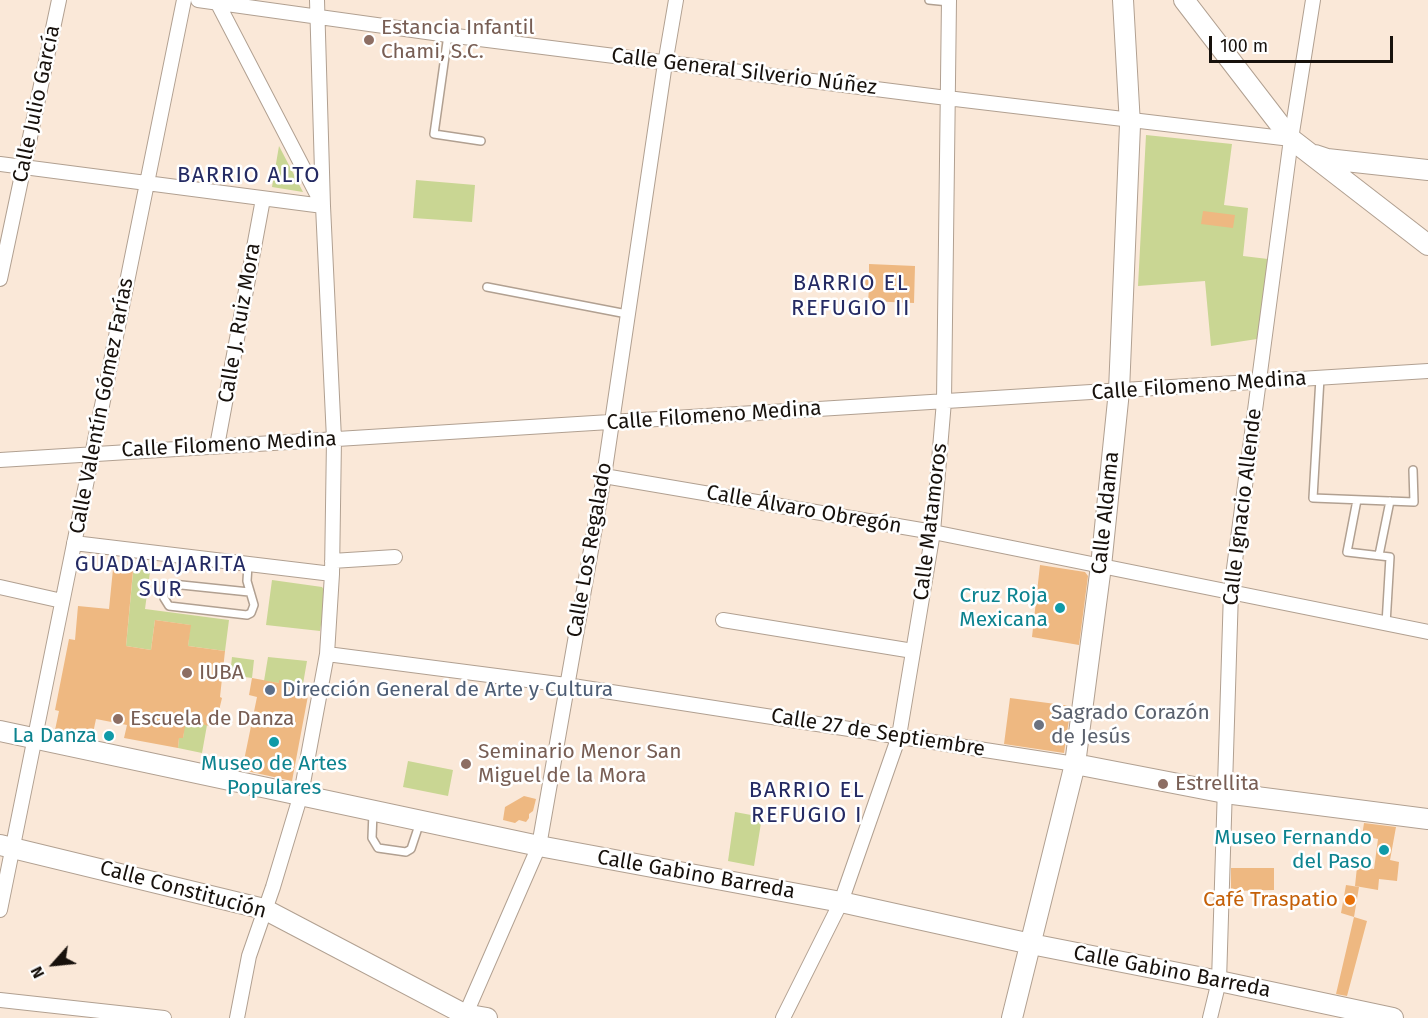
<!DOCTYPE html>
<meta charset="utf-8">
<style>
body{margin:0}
#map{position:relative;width:1428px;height:1018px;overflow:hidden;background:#fae8d8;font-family:"Fira Sans",sans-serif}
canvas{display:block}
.north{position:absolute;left:24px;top:934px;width:60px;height:60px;-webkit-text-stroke:4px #fff;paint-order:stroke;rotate:243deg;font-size:16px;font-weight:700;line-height:24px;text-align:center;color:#17110c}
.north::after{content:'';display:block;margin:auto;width:21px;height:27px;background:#17110c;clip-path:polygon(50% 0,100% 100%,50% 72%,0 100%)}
.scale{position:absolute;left:1209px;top:36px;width:184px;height:27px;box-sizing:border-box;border:3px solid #17110c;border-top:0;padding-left:8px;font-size:18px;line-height:21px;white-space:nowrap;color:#17110c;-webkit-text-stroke:4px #fff;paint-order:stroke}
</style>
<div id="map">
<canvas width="1428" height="1018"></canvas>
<div class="north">N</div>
<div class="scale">100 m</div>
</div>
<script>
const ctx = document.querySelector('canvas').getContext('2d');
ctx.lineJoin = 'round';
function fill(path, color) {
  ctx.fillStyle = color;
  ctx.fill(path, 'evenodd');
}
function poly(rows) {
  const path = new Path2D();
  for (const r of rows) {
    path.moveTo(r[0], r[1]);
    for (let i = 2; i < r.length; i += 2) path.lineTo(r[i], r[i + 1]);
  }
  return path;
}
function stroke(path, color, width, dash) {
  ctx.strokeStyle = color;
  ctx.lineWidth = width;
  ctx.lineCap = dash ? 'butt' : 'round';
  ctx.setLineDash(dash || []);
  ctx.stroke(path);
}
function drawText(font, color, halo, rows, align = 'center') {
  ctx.font = font + ' "Fira Sans",sans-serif';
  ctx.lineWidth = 5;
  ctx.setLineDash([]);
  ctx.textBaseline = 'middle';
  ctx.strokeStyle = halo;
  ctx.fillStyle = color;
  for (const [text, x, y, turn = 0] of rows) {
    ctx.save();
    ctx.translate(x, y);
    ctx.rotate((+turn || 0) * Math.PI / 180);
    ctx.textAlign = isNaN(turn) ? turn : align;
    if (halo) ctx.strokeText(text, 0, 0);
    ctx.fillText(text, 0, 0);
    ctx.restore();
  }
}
fill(poly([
 [1146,135,1232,144,1224,205,1248,208,1243,256,1268,259,1257,339,1211,346,1205,281,1138,286],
 [279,146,303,192,272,187],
 [416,180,475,185,472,222,413,218],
 [134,562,151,564,145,609,229,620,225,651,188,646,190,625,155,620,151,650,126,646],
 [272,580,322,587,326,593,320,631,266,625],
 [232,657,254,660,252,678,230,675],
 [268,657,307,661,303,684,280,680,279,683,264,681],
 [153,713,207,725,202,753,178,748,179,738,183,738,184,729],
 [408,761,453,770,448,796,403,787],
 [735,812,762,817,754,866,728,861]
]), '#c9d693');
fill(poly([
 [1203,211,1235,215,1233,228,1201,224],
 [869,264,915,266,914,303,868,301,869,289,861,289,862,275,869,275],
 [1040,565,1085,572,1088,576,1079,645,1032,637],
 [113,569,133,571,126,646,151,650,155,620,191,625,188,646,225,651,220,697,222,698,215,727,186,721,183,738,179,738,178,748,124,738,127,725,96,719,92,738,55,730,59,711,55,710,69,639,75,640,78,606,109,609],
 [252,678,279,683,279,680,310,685,292,781,242,770,257,697,249,695],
 [1010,698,1071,706,1064,753,1004,744],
 [524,796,536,799,533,811,529,814,529,818,526,822,519,820,515,823,503,820,505,807],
 [1364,823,1396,827,1390,860,1399,862,1397,881,1379,879,1378,890,1355,886,1357,867,1374,869,1378,839,1362,836],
 [1231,868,1274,868,1274,890,1231,891],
 [1346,885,1359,887,1354,917,1341,913],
 [1354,917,1367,921,1347,996,1336,994]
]), '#eeb881');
const lane = poly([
 [929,0,949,2],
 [448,35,434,134,481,141],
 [487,287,627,314],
 [1320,378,1313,498,1414,502,1413,470],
 [1357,500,1347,552,1390,557,1386,624],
 [1379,555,1390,501],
 [248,565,247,581,254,605,251,613,247,615,169,606,164,598,165,588,172,584,249,592],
 [373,812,372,838,378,848,406,852,411,849,420,822]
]);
const street = poly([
 [198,0,448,35,947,98,1291,139],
 [216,0,321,202],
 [0,164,323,206],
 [0,279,59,0],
 [217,446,263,199],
 [0,460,1428,371],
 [604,476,933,532,1428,632],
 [74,543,332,574],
 [332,561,395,557],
 [0,587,62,601],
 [723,620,913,651],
 [327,654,566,685,1075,764],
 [0,910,184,0],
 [0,1000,164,1018],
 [237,1018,249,956,273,887,301,794,327,654,332,574,334,439,323,206,317,0],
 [464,1018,539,846,604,476,664,70,676,0],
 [783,1018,841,902,899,736,933,532,944,401,949,0],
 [1210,1018,1219,981,1231,591,1291,139,1313,0]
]);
const secondary = poly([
 [1184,0,1291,139,1428,245],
 [1315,155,1327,159,1428,170],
 [0,731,539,846,841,902,1031,944,1219,981,1393,1018],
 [1075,764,1225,793,1428,819],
 [0,845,264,909,464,1014,487,1018],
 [1012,1018,1075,764,1101,566,1119,391,1130,125,1123,0]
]);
stroke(lane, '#b1a091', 10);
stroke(street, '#b1a091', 16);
stroke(secondary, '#b1a091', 22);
stroke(lane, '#fff', 7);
stroke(street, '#fff', 14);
stroke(secondary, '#fff', 20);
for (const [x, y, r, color] of [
 [369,40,6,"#8d6e63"],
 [1060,608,6,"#0f9aa8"],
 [187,673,6,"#8d6e63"],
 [270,690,6,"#5c6f8a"],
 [118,719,6,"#8d6e63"],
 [1039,725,6,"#6b7280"],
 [109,736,6,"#0f9aa8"],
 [274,742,6,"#0f9aa8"],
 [466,764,6,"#8d6e63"],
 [1163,784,6,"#8d6e63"],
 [1384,850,6,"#0f9aa8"],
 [1350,900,6,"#e8710a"]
]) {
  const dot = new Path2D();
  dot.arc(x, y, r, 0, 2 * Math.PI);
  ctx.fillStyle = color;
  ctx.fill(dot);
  stroke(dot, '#fff', 2);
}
drawText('21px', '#785e54', '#fff', [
 ["Estancia Infantil",381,28],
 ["Chami, S.C.",381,52],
 ["IUBA",199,673],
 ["Escuela de Danza",130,719],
 ["Seminario Menor San",478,752],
 ["Miguel de la Mora",478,776],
 ["Estrellita",1175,784]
], 'left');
drawText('21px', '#17110c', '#fff', [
 ["Calle General Silverio Núñez",744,72,7],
 ["Calle Julio García",37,104,-78],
 ["Calle J. Ruiz Mora",240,323,-80],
 ["Calle Filomeno Medina",1199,386,-4],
 ["Calle Valentín Gómez Farías",102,406,-79],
 ["Calle Filomeno Medina",714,416,-4],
 ["Calle Filomeno Medina",229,445,-3],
 ["Calle Ignacio Allende",1243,507,-83],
 ["Calle Álvaro Obregón",804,510,10],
 ["Calle Aldama",1106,513,-84],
 ["Calle Matamoros",931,522,-83],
 ["Calle Los Regalado",590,550,-80],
 ["Calle 27 de Septiembre",878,733,9],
 ["Calle Gabino Barreda",696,875,10],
 ["Calle Constitución",183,890,15],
 ["Calle Gabino Barreda",1172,972,11]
]);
drawText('21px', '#0d838f', '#fff', [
 ["Cruz Roja",1048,596],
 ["Mexicana",1048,620],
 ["La Danza",97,736],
 ["Museo de Artes",274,764,"center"],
 ["Populares",274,788,"center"],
 ["Museo Fernando",1372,838],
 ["del Paso",1372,862]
], 'right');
drawText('21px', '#4e5e75', '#fff', [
 ["Dirección General de Arte y Cultura",282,690]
], 'left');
drawText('21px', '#5b616d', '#fff', [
 ["Sagrado Corazón",1051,713],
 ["de Jesús",1051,737]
], 'left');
drawText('21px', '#c56008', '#fff', [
 ["Café Traspatio",1338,900]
], 'right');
ctx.letterSpacing = '1.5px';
drawText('22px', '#242a63', '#fff', [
 ["BARRIO ALTO",249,176],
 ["BARRIO EL",851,284],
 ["REFUGIO II",851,309],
 ["GUADALAJARITA",161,565],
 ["SUR",161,590],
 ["BARRIO EL",807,791],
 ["REFUGIO I",807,816]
]);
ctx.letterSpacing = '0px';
</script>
